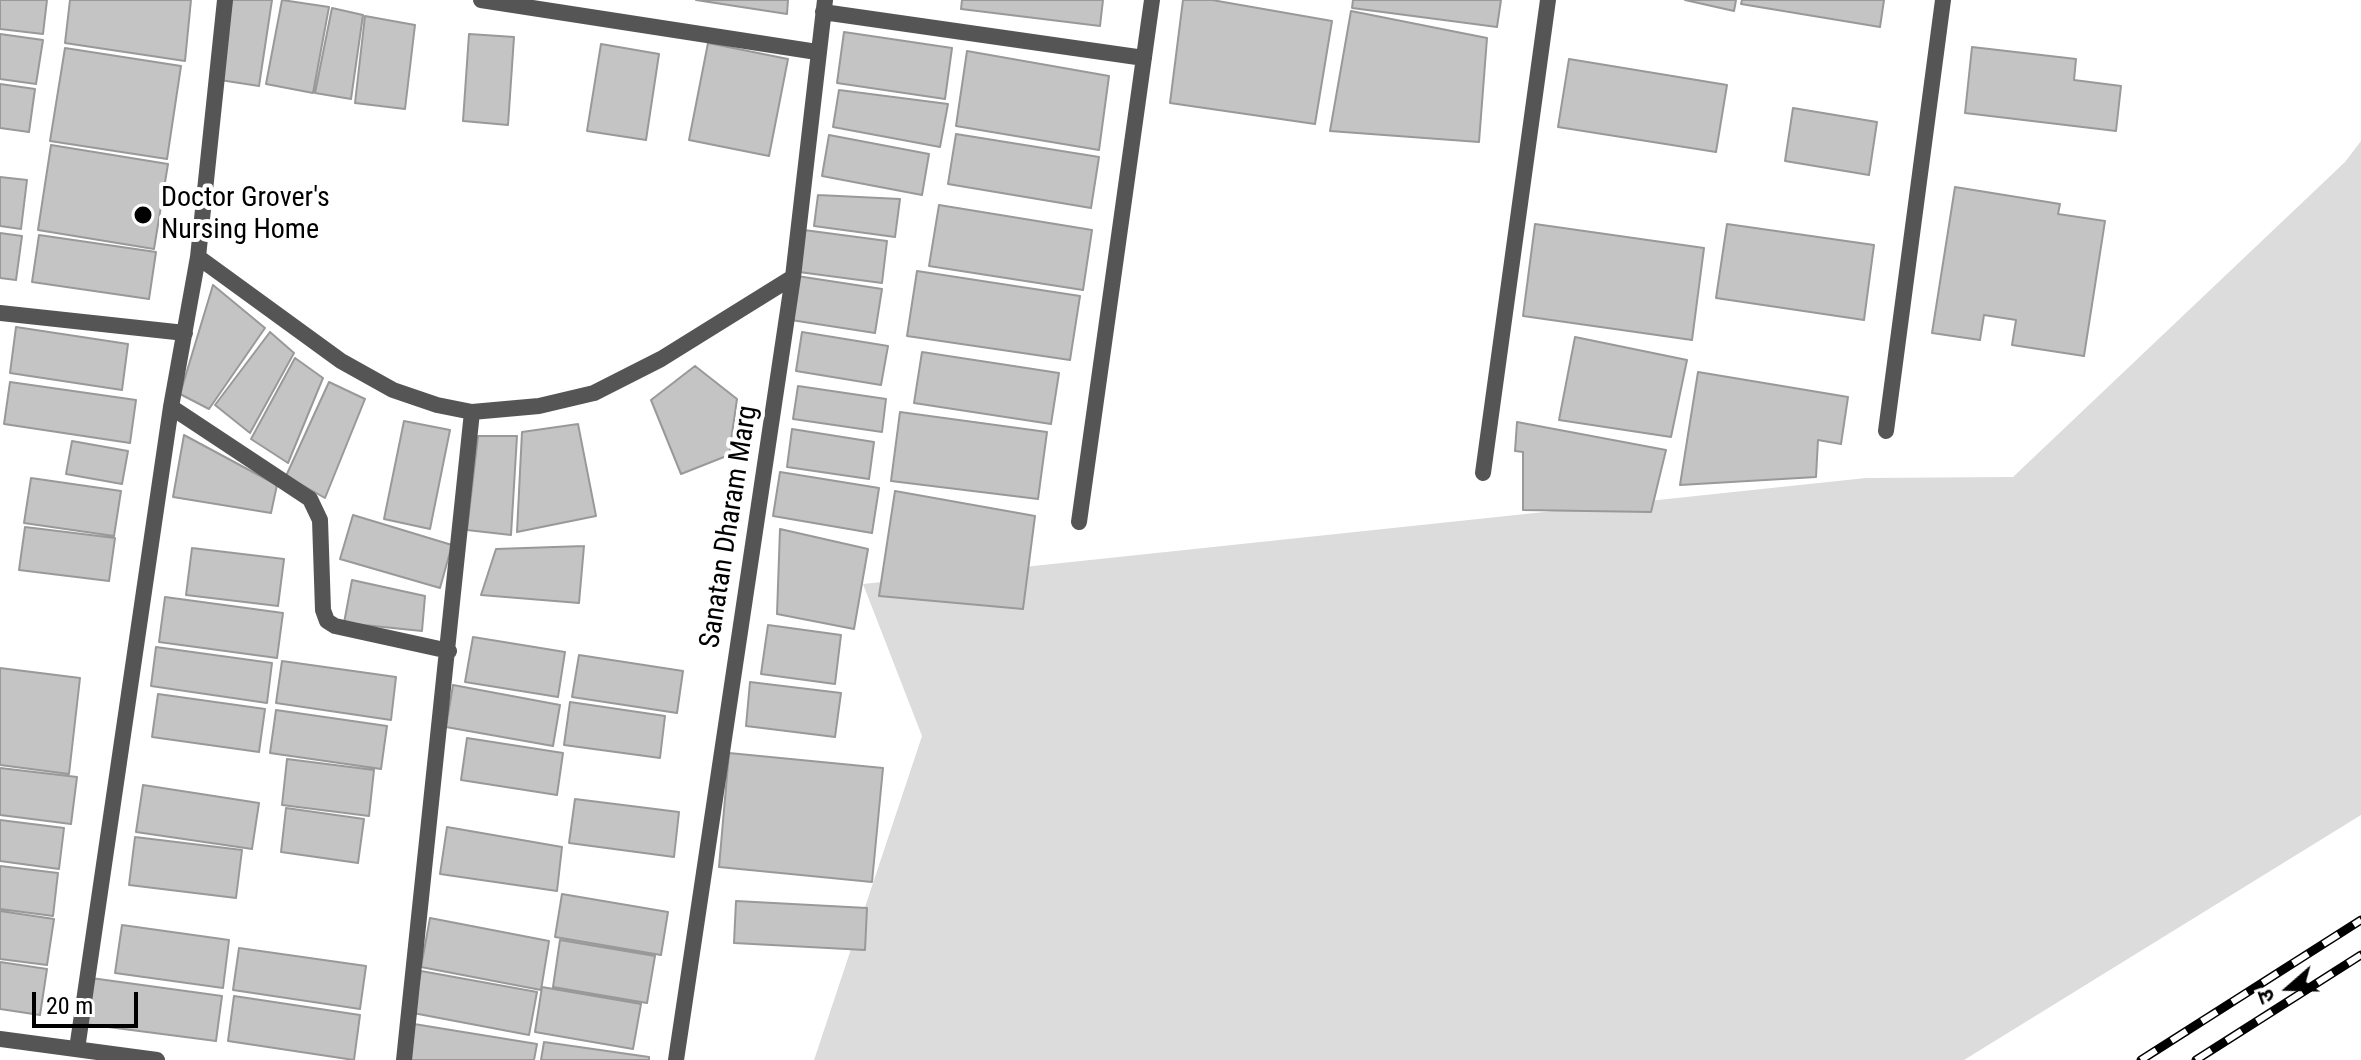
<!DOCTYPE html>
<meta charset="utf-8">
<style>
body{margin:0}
#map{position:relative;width:2361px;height:1060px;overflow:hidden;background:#fff;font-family:"Roboto Condensed","Noto Sans Devanagari",sans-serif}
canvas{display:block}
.north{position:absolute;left:2249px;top:948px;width:80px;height:80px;-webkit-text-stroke:6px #fff;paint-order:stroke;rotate:250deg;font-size:22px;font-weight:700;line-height:32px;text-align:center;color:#000}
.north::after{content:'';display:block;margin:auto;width:28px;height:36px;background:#000;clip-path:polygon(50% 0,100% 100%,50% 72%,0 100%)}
.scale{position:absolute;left:32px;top:992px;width:106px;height:36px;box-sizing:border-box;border:4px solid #000;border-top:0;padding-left:10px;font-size:24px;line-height:28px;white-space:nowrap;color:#000;-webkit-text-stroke:6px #fff;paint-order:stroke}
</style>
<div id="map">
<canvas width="2361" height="1060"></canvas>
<div class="north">उ</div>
<div class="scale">20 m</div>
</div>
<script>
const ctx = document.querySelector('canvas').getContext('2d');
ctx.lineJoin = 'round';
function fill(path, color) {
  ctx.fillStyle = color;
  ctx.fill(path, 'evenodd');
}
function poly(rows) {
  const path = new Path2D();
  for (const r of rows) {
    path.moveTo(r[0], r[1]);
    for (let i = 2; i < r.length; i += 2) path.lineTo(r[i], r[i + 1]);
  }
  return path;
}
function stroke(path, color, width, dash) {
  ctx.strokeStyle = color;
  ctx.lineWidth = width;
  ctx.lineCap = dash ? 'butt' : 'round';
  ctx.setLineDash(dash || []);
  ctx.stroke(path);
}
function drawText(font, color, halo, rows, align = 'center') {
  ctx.font = font + ' "Roboto Condensed",sans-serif';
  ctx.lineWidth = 8;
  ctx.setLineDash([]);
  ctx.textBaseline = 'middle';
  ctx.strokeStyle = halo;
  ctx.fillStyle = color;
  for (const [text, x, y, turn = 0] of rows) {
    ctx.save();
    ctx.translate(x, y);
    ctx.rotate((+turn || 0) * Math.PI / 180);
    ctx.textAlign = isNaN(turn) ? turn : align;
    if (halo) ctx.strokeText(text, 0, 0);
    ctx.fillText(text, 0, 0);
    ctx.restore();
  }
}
fill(poly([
 [2361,141,2361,815,1964,1060,814,1060,922,736,863,584,1866,478,2013,477,2345,162]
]), '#dcdcdc');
const building = poly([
 [0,0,47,0,43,34,0,29,0,0],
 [70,0,191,0,185,61,65,43,70,0],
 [232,0,272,0,259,86,220,80,232,0],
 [282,0,329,7,313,93,266,84,282,0],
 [696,0,788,0,787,14,696,0],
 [962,0,1103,0,1100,26,961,9,962,0],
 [1183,0,1212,0,1332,21,1315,124,1170,103,1183,0],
 [1353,0,1501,0,1497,27,1352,8,1353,0],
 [1685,0,1736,0,1734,11,1685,0],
 [1742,0,1884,0,1880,27,1741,4,1742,0],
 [332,8,363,15,351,99,315,93,332,8],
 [1351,11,1487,38,1479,142,1330,131,1351,11],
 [365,16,415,25,405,109,355,103,365,16],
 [844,32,952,48,945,99,837,83,844,32],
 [0,34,43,40,36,84,0,79,0,34],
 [469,34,514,37,508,125,463,121,469,34],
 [708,43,788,59,769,156,689,140,708,43],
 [601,44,659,54,646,140,587,131,601,44],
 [1972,47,2076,59,2074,80,2121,86,2116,131,1965,113,1972,47],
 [65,48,181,66,167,159,50,141,65,48],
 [967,51,1109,76,1099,150,956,126,967,51],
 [1569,59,1727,85,1716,152,1558,127,1569,59],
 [0,84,35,89,29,132,0,128,0,84],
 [839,90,948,104,940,147,833,127,839,90],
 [1793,108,1877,122,1869,175,1785,161,1793,108],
 [956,134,1099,157,1091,208,948,184,956,134],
 [829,135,929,154,922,195,822,176,829,135],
 [51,145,168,164,154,249,38,230,51,145],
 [0,177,27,180,21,229,0,226,0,177],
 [1955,187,2060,204,2058,214,2105,221,2084,356,2012,345,2016,320,1984,315,1980,340,1932,333,1955,187],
 [818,195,900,199,895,237,814,226,818,195],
 [939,205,1092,230,1083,290,929,266,939,205],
 [1535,224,1704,248,1692,340,1523,316,1535,224],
 [1727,224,1874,245,1864,320,1716,298,1727,224],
 [804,230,887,241,882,283,799,272,804,230],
 [0,233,22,236,16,280,0,278,0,233],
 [39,235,156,252,149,299,32,282,39,235],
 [917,271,1080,296,1070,360,907,336,917,271],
 [797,276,882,289,875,333,791,320,797,276],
 [213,285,265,328,209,409,180,394,213,285],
 [16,327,128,344,122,390,10,373,16,327],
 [270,332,294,353,250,433,215,405,270,332],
 [802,332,888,346,881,385,796,371,802,332],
 [1575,337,1687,360,1671,437,1559,420,1575,337],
 [922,352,1059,373,1051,424,914,403,922,352],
 [295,358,323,378,288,463,251,439,295,358],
 [695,366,737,399,729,455,681,474,651,400,695,366],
 [1698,372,1848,397,1841,444,1818,440,1816,477,1680,485,1698,372],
 [10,382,136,400,130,443,4,424,10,382],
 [329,382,365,399,325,498,286,476,329,382],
 [798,386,886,399,882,432,793,419,798,386],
 [900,412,1047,432,1038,499,891,481,900,412],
 [404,421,450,430,430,529,384,519,404,421],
 [1517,422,1666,450,1651,512,1523,510,1523,452,1515,451,1517,422],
 [578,424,596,516,517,532,522,432,578,424],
 [792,429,874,442,869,479,787,467,792,429],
 [184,435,277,485,271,513,173,497,184,435],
 [478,436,517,436,511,535,467,530,478,436],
 [72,441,128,451,122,484,66,474,72,441],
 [780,472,879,488,872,533,773,516,780,472],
 [31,478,121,491,114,536,24,523,31,478],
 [895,491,1035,516,1023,609,879,596,895,491],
 [353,515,452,545,440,588,340,559,353,515],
 [25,527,115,538,109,581,19,570,25,527],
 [780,529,868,549,854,629,777,614,780,529],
 [584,546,579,603,481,595,496,549,584,546],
 [192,548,284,559,278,606,186,595,192,548],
 [352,580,425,596,422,631,344,623,352,580],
 [165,597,283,613,277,658,159,642,165,597],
 [768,625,841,635,835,684,761,674,768,625],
 [473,637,565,652,558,697,465,682,473,637],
 [156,647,272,663,267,703,151,686,156,647],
 [579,655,683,671,677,713,572,697,579,655],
 [282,661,396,677,391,720,276,703,282,661],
 [0,668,80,678,69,774,0,765,0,668],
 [750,682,841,693,835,737,746,726,750,682],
 [453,685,560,705,553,746,446,727,453,685],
 [158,694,265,709,259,752,152,737,158,694],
 [570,702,665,716,660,758,564,745,570,702],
 [276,710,387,726,381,769,270,753,276,710],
 [467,738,563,753,557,795,461,780,467,738],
 [729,753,883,768,872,882,719,867,729,753],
 [287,759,374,770,369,816,282,805,287,759],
 [0,768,77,777,71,824,0,815,0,768],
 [143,785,259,803,252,849,136,832,143,785],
 [575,799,679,812,674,857,569,843,575,799],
 [286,808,364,819,358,863,281,852,286,808],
 [0,820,64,828,59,869,0,861,0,820],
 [447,827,562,847,557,891,440,874,447,827],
 [135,837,242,850,236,898,129,885,135,837],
 [0,866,58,873,53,916,0,909,0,866],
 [562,894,668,912,661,955,555,937,562,894],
 [736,901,867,908,865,950,734,943,736,901],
 [0,911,54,919,47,965,0,959,0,911],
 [430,918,549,941,541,990,421,967,430,918],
 [122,925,229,940,223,988,115,973,122,925],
 [560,940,655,956,647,1003,553,987,560,940],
 [239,948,366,966,360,1009,233,990,239,948],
 [0,962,47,969,40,1015,0,1009,0,962],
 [421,971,537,992,529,1035,413,1013,421,971],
 [91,978,222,996,216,1041,85,1024,91,978],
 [542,987,641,1004,633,1049,535,1032,542,987],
 [234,996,360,1015,354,1060,228,1041,234,996],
 [414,1024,537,1044,534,1060,408,1060,414,1024],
 [544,1042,649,1057,649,1060,541,1060,544,1042]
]);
fill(building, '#c4c4c4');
stroke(building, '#999', 2);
stroke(poly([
 [481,0,817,52],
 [823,12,1144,58],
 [198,257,341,361,393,390,437,405,472,412,539,406,594,393,661,359,793,277],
 [0,313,185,333],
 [171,407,310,499,320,520,323,610,327,621,335,626,449,651],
 [1886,431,1943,0],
 [1483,473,1548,0],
 [1079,522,1152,0],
 [0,1039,157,1060],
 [77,1049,171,407,198,257,225,0],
 [404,1060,472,412],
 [676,1060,793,277,825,0]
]), '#555', 16);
const rail = poly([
 [2141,1060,2361,920],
 [2196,1060,2361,955]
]);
stroke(rail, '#000', 9);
stroke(rail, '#fff', 6, [18]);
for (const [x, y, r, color] of [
 [143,215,10,"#000"]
]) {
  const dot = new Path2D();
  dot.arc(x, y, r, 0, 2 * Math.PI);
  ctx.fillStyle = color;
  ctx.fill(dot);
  stroke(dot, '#fff', 3);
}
drawText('28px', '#000', '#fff', [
 ["Doctor Grover's",161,199],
 ["Nursing Home",161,231]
], 'left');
drawText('28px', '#000', '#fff', [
 ["Sanatan Dharam Marg",730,527,-81]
]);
</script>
